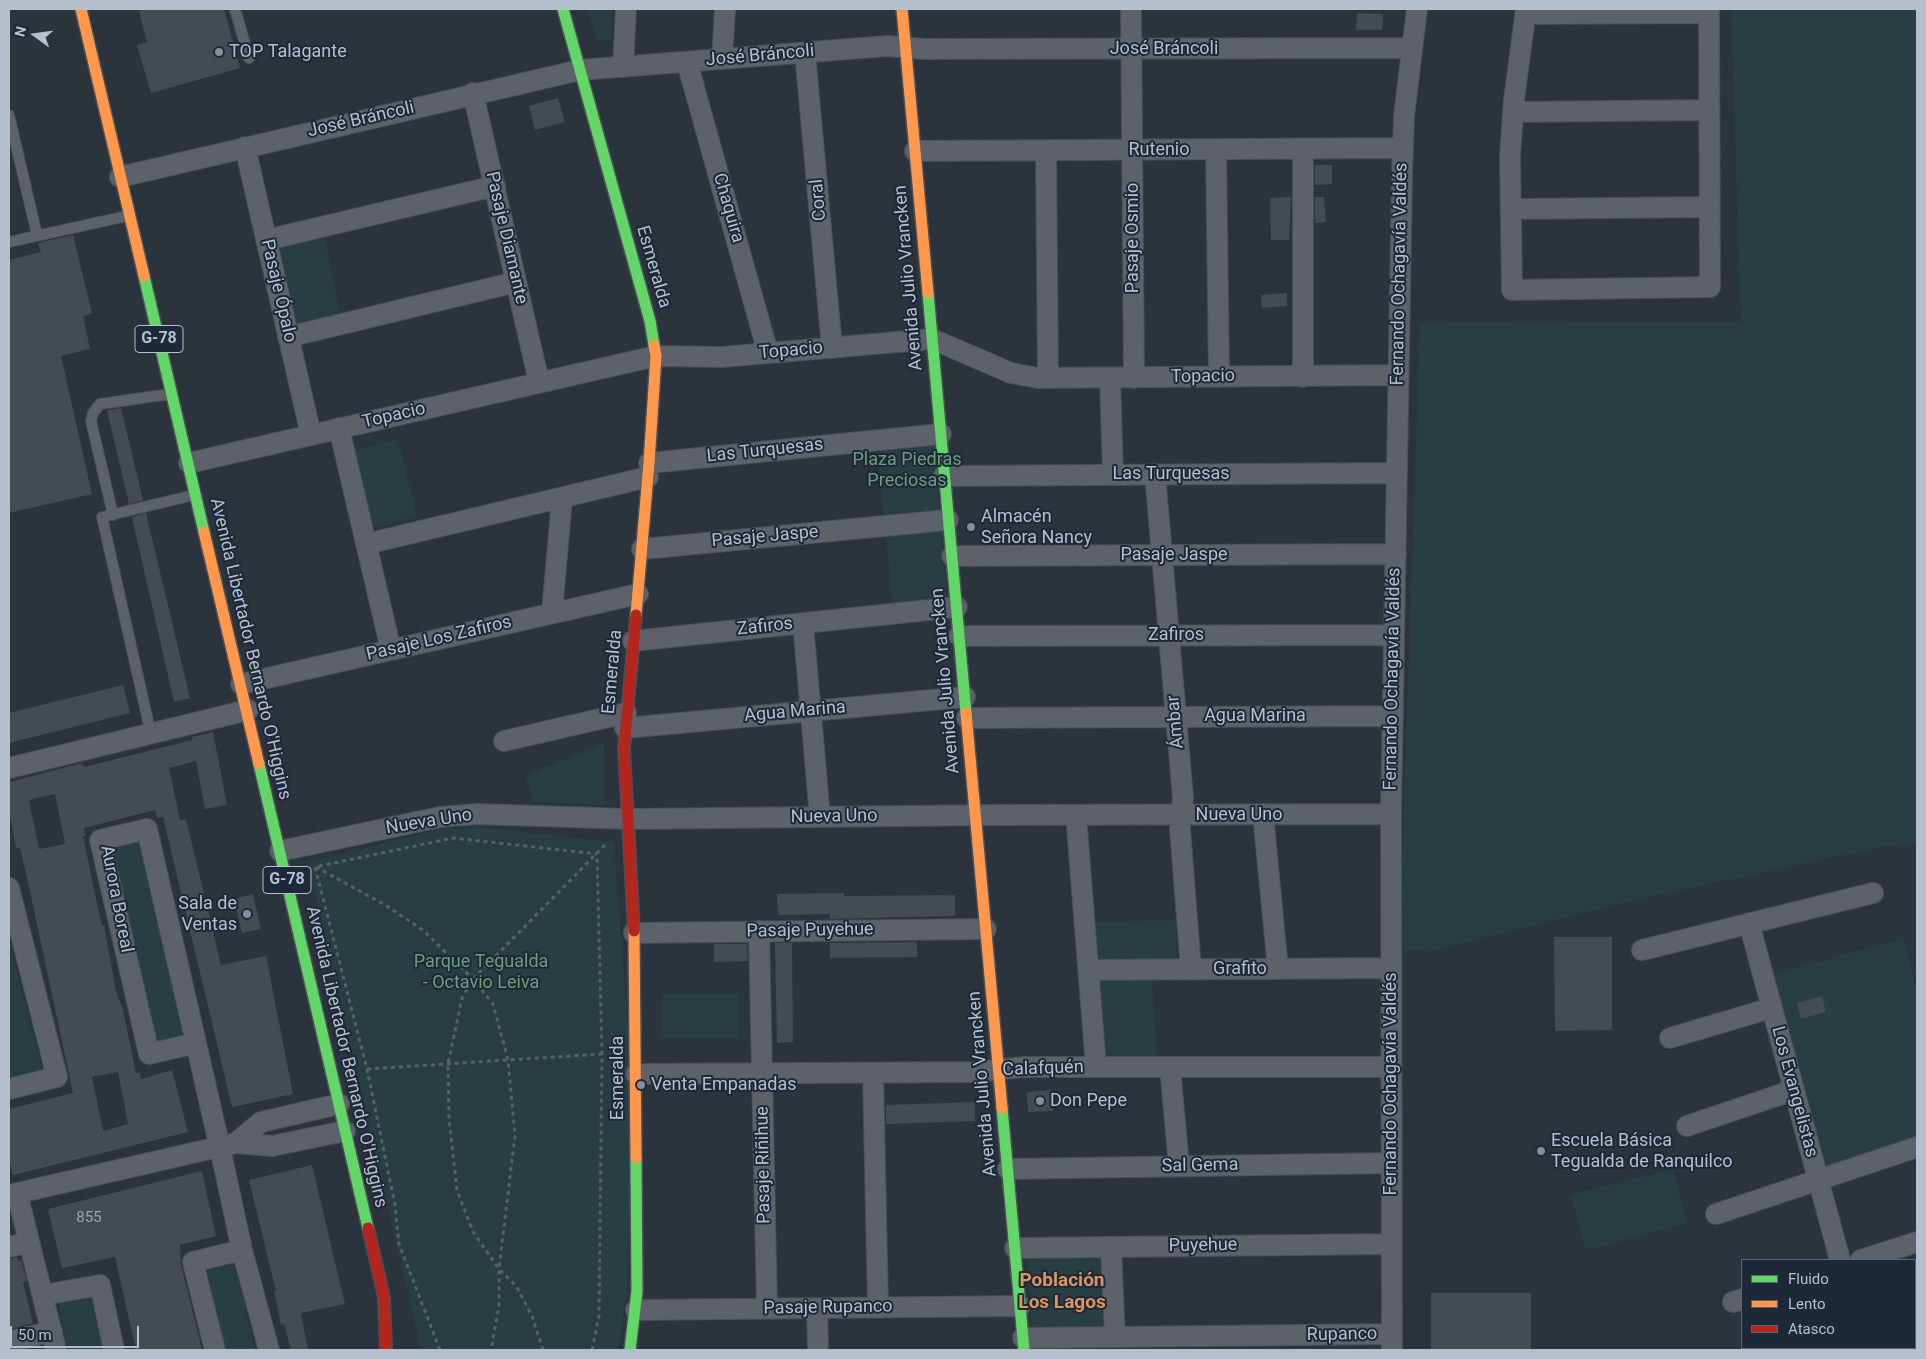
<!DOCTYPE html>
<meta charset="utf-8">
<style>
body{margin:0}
#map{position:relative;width:1926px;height:1359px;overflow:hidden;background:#2b333c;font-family:Roboto,sans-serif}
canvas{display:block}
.frame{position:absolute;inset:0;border:10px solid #b6bfcd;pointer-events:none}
.legend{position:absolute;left:1741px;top:1259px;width:175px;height:90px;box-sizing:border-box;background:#1d2938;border:1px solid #5a6574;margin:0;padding:6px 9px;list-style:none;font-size:15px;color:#b6bfcd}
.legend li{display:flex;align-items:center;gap:10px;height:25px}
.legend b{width:25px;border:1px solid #5a6574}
.north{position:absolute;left:10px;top:10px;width:50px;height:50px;-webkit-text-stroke:4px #1d2938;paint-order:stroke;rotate:284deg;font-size:14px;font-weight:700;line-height:20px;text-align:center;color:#b6bfcd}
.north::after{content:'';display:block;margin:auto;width:18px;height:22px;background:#b6bfcd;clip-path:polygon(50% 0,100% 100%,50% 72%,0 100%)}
.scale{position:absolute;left:10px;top:1326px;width:129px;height:22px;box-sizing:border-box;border:2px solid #b6bfcd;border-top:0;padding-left:6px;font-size:15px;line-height:18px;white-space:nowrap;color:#b6bfcd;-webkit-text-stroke:4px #1d2938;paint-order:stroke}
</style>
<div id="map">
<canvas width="1926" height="1359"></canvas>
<div class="frame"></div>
<ul class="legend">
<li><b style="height:6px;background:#63d668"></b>Fluido</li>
<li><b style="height:6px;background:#ff974d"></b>Lento</li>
<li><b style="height:6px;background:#b3261e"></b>Atasco</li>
</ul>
<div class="north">N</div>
<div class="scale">50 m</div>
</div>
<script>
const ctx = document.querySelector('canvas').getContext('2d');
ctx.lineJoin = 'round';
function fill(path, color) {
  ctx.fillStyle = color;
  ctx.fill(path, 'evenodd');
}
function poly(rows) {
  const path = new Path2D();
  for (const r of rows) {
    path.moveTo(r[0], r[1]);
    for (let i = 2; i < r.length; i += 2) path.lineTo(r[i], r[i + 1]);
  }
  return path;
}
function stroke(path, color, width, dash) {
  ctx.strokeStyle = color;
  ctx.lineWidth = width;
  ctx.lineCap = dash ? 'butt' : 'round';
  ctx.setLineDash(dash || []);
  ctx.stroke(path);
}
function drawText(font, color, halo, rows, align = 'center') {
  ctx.font = font + ' Roboto,sans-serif';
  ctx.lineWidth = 4;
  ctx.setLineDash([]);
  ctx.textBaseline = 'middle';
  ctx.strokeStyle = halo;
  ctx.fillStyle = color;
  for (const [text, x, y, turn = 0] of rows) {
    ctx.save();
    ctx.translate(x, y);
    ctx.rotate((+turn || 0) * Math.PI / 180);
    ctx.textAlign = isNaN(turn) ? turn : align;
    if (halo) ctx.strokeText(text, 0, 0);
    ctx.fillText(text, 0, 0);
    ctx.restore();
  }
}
fill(poly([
 [588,9,612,9,611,40,597,41],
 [1731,9,1917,9,1917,844,1886,846,1618,904,1430,951,1399,951,1420,323,1741,322],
 [324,234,341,318,289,329,272,245],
 [933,437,948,606,893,611,877,444],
 [398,439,417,516,369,528,351,450],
 [604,743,604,805,534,802,525,775],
 [479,827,614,842,632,1081,627,1293,618,1350,421,1350,308,862,441,829],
 [144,838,189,1039,155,1047,110,846],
 [1176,920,1176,960,1096,961,1095,922],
 [1904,938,1917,992,1917,1139,1824,1171,1774,974],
 [9,940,43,1072,9,1081],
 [1152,977,1157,1057,1107,1056,1102,1051,1097,980],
 [662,993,739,993,739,1038,661,1038],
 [1673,1169,1687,1224,1586,1250,1571,1195],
 [1101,1254,1108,1330,1032,1328,1027,1257],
 [235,1264,255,1350,225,1350,207,1271],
 [95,1294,107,1350,68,1350,58,1303]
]), '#273f43');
fill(poly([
 [147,9,224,9,240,68,151,93,137,45,147,42,139,11],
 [1357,13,1383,14,1382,30,1356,30],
 [558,98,565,122,535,130,529,106],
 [1315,165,1332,165,1332,184,1315,185],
 [1291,197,1289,240,1271,240,1270,198],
 [1315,197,1324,197,1326,222,1315,223],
 [73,235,92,313,83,316,90,349,61,356,92,494,9,513,9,260,41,252,38,243],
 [1287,293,1287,306,1262,308,1261,295],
 [121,408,143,500,129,504,107,410],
 [146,513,190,698,174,702,133,522,132,517],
 [123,685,130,713,9,743,9,713],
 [213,732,227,805,205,809,196,761,169,768,180,820,186,819,221,965,266,956,293,1094,232,1107,163,817,157,818,155,810,84,828,86,836,83,836,93,885,102,926,104,925,116,991,123,1010,136,1073,140,1072,141,1079,172,1070,188,1132,13,1175,9,1160,9,1109,73,1093,29,887,20,848,16,848,9,810,9,782,82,763,84,767,192,740,192,737],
 [55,794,65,844,39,849,29,800],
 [118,1072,128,1124,103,1131,92,1077],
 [844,893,844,896,955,895,955,916,830,919,830,914,778,915,777,894],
 [253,894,261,929,242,933,234,899],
 [1554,937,1612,937,1612,1030,1555,1031],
 [917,942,917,957,830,958,830,943],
 [775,943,792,943,793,1042,777,1043],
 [714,944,747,944,748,961,714,962],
 [1822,996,1826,1012,1801,1019,1797,1003],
 [1051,1090,1053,1111,1028,1112,1027,1092],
 [975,1102,975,1121,886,1124,886,1105],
 [312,1165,345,1304,301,1313,308,1350,291,1350,284,1324,281,1325,274,1291,276,1291,249,1180],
 [202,1171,216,1236,180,1245,181,1265,202,1350,136,1350,115,1257,62,1268,48,1209],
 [17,1257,18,1261,21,1260,27,1281,23,1282,33,1323,9,1330,9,1259],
 [1431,1293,1531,1293,1531,1350,1431,1350]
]), '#444b53');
const lane = poly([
 [235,9,249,58],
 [9,115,37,235],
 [9,242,127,216],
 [113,515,91,421,93,413,100,404,170,394],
 [151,734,102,517,194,495]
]);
const street = poly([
 [1131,9,1134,378],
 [1526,9,1514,100,1510,155,1512,290,1710,287,1709,9],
 [1525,14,1709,13],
 [805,53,832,348],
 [722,59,725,9],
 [687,62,768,353],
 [623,67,626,9],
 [473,93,539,382],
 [1513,112,1709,110],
 [245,147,311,435],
 [1303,149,1303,377],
 [1216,150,1219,377],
 [915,151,1403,148],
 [1046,151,1048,378],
 [120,177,580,70,887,46,924,49,1412,48],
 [1511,209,1710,207],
 [266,240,495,186],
 [288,337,516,282],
 [1110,378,1113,474],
 [339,428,391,650],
 [189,463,656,356,722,357,932,339,1011,373,1038,378,1399,375],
 [649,463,941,434],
 [1155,474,1183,798,1180,829,1191,969],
 [944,476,1397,473],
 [366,544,648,477],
 [642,549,948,520],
 [952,556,1396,554],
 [552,613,562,498],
 [803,623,820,817],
 [959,636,1394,635],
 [633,641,957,607],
 [241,684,638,594],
 [967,718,1393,716],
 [625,728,965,697],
 [504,741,626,713],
 [9,768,248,710],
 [1263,814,1278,969],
 [1076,815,1096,1067],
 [280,851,440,817,478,814,629,819,996,815,1391,814],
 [9,888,57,1077,9,1089],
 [1749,923,1840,1260],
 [759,931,767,1308],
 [634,933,986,929],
 [1642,950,1873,893],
 [1088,970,1391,968],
 [1670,1038,1771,1008],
 [196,1043,149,1054,100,840,147,829,196,1043,222,1157,242,1250,269,1350],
 [1170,1067,1179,1166],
 [873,1073,878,1307],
 [636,1074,975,1072,1024,1067,1391,1067],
 [1687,1126,1794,1090],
 [236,1143,261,1122,339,1104],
 [1008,1169,1392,1163],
 [17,1193,56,1350],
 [9,1195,236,1143,272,1146,345,1131],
 [1716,1214,1917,1147],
 [9,1247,29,1242],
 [1015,1248,1391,1244],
 [1111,1248,1115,1337],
 [1861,1260,1917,1242],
 [43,1295,100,1285,114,1350],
 [1733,1302,1742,1299],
 [817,1308,818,1350],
 [636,1310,1020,1306],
 [1023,1338,1392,1334],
 [9,1342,52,1331],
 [1864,1348,1864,1350],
 [215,1350,193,1262,242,1250],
 [1392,1350,1391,814,1402,176,1404,116,1417,9]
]);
const fast = poly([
 [563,9,650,321,654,345],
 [144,276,204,532],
 [928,293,966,713],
 [259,764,368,1228],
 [1002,1108,1024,1350],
 [630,1350,637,1291,636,1158]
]);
const slow = poly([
 [81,9,144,276],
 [902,9,928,293],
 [204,532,259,764],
 [636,615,649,463,656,356,654,345],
 [966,713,1002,1108],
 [634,931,636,1158]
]);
const jam = poly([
 [634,931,624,749,636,615],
 [368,1228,384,1297,386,1350]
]);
stroke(lane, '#4a4f56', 12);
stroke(street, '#4a4f56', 22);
stroke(fast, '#4a4f56', 14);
stroke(slow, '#4a4f56', 14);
stroke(jam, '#4a4f56', 14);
stroke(poly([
 [316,867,387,906,424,931,473,979,493,1004,508,1060,515,1135,499,1269,499,1306,491,1350],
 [367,1069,602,1054],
 [440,1350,399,1244,395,1205,367,1069,315,867,453,838,597,854],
 [543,1350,532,1316,516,1286,499,1269,473,1232,457,1190,449,1119,448,1064,462,998,473,979,607,843],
 [592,1350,599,1316,602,1054,597,855]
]), '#5a6067', 3, [4, 4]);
stroke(lane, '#5c616a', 10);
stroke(street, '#5c616a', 20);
stroke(fast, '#63d668', 11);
stroke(slow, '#ff974d', 11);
stroke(jam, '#b3261e', 11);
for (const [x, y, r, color] of [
 [219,52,5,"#858e9a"],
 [971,527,5,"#858e9a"],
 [247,914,5,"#858e9a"],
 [641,1085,5,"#858e9a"],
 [1040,1101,5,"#858e9a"],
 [1541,1151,5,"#858e9a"]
]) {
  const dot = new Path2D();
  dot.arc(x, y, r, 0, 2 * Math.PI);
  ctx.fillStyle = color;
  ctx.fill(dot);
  stroke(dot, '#1d2938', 2);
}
drawText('15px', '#9aa2ae', null, [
 ["855",89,1218]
]);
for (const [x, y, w] of [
 [159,339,48],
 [287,880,48]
]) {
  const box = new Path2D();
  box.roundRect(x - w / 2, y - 13.5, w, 27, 4);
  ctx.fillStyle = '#1d2938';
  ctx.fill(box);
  stroke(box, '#b6bfcd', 1);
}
drawText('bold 16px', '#b6bfcd', null, [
 ["G-78",159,339],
 ["G-78",287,880]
]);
drawText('18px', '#b6bfcd', '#1d2938', [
 ["José Bráncoli",1164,49],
 ["José Bráncoli",760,56,-5],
 ["José Bráncoli",361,120,-13],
 ["Rutenio",1159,150],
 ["Coral",819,200,-95],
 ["Chaquira",728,208,74],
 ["Pasaje Diamante",506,238,77],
 ["Pasaje Osmio",1133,238,-90],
 ["Esmeralda",653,267,74],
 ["Fernando Ochagavía Valdés",1400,274,-89],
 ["Avenida Julio Vrancken",909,278,-95],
 ["Pasaje Ópalo",278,291,77],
 ["Topacio",791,351,-5],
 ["Topacio",1203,377,-1],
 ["Topacio",394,416,-13],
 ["Las Turquesas",765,451,-6],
 ["Las Turquesas",1171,474],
 ["Pasaje Jaspe",765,537,-5],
 ["Pasaje Jaspe",1174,555],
 ["Zafiros",765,627,-6],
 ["Zafiros",1176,635],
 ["Pasaje Los Zafiros",439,639,-13],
 ["Avenida Libertador Bernardo O'Higgins",250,649,77],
 ["Esmeralda",613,672,-85],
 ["Fernando Ochagavía Valdés",1393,679,-89],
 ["Avenida Julio Vrancken",946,681,-95],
 ["Agua Marina",795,712,-5],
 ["Agua Marina",1255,716],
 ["Ámbar",1176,722,-95],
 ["Nueva Uno",1239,815],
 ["Nueva Uno",834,817,-1],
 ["Nueva Uno",429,822,-9],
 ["Aurora Boreal",116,899,79],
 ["Pasaje Puyehue",810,931,-1],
 ["Grafito",1240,969],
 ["Avenida Libertador Bernardo O'Higgins",346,1057,77],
 ["Calafquén",1043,1069,-2],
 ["Esmeralda",618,1078,-90],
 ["Avenida Julio Vrancken",983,1084,-95],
 ["Fernando Ochagavía Valdés",1391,1084,-90],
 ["Los Evangelistas",1794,1092,75],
 ["Pasaje Riñihue",764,1165,-91],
 ["Sal Gema",1200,1166,-1],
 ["Puyehue",1203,1246,-1],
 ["Pasaje Rupanco",828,1308,-1],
 ["Rupanco",1342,1335,-1]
]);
drawText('18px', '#b6bfcd', '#1d2938', [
 ["TOP Talagante",229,52],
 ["Almacén",981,517],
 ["Señora Nancy",981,538],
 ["Sala de",237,904,"right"],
 ["Ventas",237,925,"right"],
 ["Venta Empanadas",651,1085],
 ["Don Pepe",1050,1101],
 ["Escuela Básica",1551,1141],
 ["Tegualda de Ranquilco",1551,1162]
], 'left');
drawText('18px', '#6b9f76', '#1d2938', [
 ["Plaza Piedras",907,460],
 ["Preciosas",907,481],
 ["Parque Tegualda",481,962],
 ["- Octavio Leiva",481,983]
]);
drawText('bold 19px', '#de9460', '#1d2938', [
 ["Población",1062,1281],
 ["Los Lagos",1062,1303]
]);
</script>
